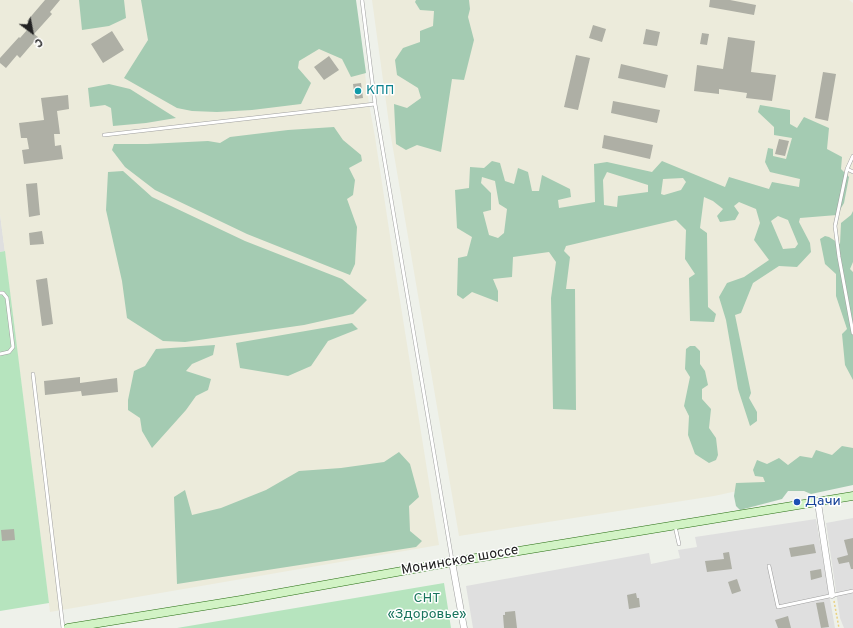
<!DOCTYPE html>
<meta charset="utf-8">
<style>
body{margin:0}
#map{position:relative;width:853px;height:628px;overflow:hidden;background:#eef1ea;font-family:Overpass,sans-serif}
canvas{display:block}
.north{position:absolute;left:12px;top:12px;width:40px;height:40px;-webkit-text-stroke:3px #fff;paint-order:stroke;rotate:148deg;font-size:11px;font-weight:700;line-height:16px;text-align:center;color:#222}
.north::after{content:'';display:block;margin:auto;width:14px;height:18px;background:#222;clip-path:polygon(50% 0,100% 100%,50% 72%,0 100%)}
</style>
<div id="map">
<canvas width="853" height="628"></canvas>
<div class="north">С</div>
</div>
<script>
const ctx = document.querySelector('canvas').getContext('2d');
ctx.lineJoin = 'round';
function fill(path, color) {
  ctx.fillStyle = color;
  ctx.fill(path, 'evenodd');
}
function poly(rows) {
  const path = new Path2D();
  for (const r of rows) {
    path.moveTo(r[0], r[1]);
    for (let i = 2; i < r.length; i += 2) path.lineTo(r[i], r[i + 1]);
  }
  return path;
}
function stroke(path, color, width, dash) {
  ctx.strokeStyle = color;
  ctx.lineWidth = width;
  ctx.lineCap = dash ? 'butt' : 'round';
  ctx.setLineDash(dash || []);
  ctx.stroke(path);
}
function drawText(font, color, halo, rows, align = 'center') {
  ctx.font = font + ' Overpass,sans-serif';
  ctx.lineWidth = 3;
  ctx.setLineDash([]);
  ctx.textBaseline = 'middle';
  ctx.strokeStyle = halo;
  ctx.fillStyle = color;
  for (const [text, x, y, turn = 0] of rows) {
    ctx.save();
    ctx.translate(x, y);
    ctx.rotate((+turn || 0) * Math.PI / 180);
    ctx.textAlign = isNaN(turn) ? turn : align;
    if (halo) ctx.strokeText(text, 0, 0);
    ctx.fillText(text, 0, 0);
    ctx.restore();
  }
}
fill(poly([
 [0,214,5,251,0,252],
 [853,518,853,628,844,628,840,618,826,523],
 [816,519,835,628,473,628,466,586,649,553,651,564,680,558,678,550,697,547,695,537]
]), '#dfdfdf');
fill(poly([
 [0,0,355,0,369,104,375,137,395,269,439,545,50,612,0,214],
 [372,0,849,0,853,3,853,466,714,496,459,536,390,131]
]), '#ecebdb');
fill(poly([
 [5,251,49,603,0,611,0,252],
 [444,583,451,628,177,628]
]), '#b6e4be');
fill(poly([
 [79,0,124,0,126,18,109,26,82,30],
 [141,0,356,0,366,73,351,77,342,59,319,49,299,61,298,68,311,83,301,104,252,110,217,112,192,111,177,108,124,78,148,40],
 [416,0,469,0,470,9,468,17,474,40,464,80,452,79,441,152,417,145,406,150,396,144,394,104,407,108,421,98,418,88,397,75,395,60,403,48,420,42,420,31,433,26,434,11,420,10,415,2],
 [109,84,130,89,176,118,146,123,113,126,111,108,105,105,90,107,88,88],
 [760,105,790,110,790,124,797,128,804,117,829,128,827,149,842,157,841,169,849,177,844,203,837,215,800,218,799,222,810,243,811,252,797,267,779,266,753,283,741,313,735,315,751,393,749,398,757,412,757,421,750,426,738,389,726,320,719,297,727,283,744,277,769,260,754,240,760,223,756,209,739,202,734,206,739,213,735,220,720,222,717,216,723,209,713,201,704,197,700,228,707,233,708,307,716,314,714,322,690,321,689,278,695,274,685,259,686,230,676,220,566,246,564,251,570,257,566,289,575,289,576,410,553,409,551,298,556,262,549,252,513,257,512,277,493,279,498,291,498,302,472,292,463,299,457,295,458,258,467,256,472,237,457,228,455,190,469,188,470,167,484,168,492,161,500,163,505,181,514,184,518,168,528,172,532,191,539,191,542,175,570,189,571,197,558,200,559,208,595,202,594,164,607,162,652,172,662,161,725,187,729,177,769,189,772,182,799,187,800,179,770,172,765,162,768,148,773,149,773,156,786,159,792,138,774,135,774,127,758,112],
 [607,172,648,185,648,192,618,196,617,207,604,205,603,180],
 [482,177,495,181,499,204,507,209,504,233,498,238,489,235,483,212,491,210,491,193,481,183],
 [683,178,686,182,681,190,664,195,661,194,663,179],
 [778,216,788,220,798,244,795,248,783,249,771,221],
 [334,127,343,140,361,155,362,161,349,168,355,180,353,195,347,199,357,227,355,264,350,275,247,234,155,190,125,167,112,150,114,144,147,144,208,141,220,143,230,137,288,130],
 [123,171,152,197,245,241,342,279,367,300,353,314,304,325,185,342,163,341,127,318,122,281,106,210,108,172],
 [853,211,853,262,850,269,853,272,853,380,845,365,842,334,847,329,836,296,836,274,825,264,820,239,825,236,829,237,840,244,841,223,851,215],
 [352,323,358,329,328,341,311,366,288,376,240,368,236,343],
 [215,345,213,355,192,364,186,371,211,379,208,390,196,396,186,410,152,448,142,431,140,418,128,410,128,400,134,371,145,366,156,349],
 [690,346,695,346,700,351,700,364,705,371,708,385,702,389,702,399,711,409,709,428,716,438,718,455,716,460,709,463,695,454,688,435,689,416,684,406,690,377,685,369,686,349],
 [842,446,853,448,853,485,811,494,804,491,788,491,782,499,740,510,736,506,734,496,736,483,765,482,763,477,755,476,753,470,757,460,767,464,779,458,788,465,800,456,812,458,816,450,832,455],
 [399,452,410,464,419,497,409,506,410,531,422,541,416,547,177,584,174,497,185,490,192,515,221,508,266,490,299,471,341,468,384,462]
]), '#a4cbb2');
fill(poly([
 [45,0,60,0,50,12,52,14,34,34,38,37,20,58,17,55,6,68,0,63,0,58,19,37,20,38,27,30,25,27,29,22,27,21],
 [710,0,730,0,756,5,754,15,709,7],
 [593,25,606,29,602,42,589,38],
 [646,29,660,32,657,46,643,44],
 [112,31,124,50,103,63,91,44],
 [702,33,709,34,707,45,700,44],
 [728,37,755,41,751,72,776,75,772,101,746,98,747,93,719,89,719,94,694,91,697,65,723,69],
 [576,55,590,58,578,110,564,107],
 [329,56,339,70,324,80,314,67],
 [621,64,668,75,665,88,618,78],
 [823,72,836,74,828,121,815,118],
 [361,83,363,98,355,99,353,84],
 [68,95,69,109,57,111,60,134,54,134,55,146,61,145,63,159,24,164,22,150,29,149,27,138,21,138,19,123,44,120,41,98],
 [613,101,660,110,657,123,611,113],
 [604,135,653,145,650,159,602,148],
 [779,139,789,141,785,156,775,154],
 [37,183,40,215,29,217,26,184],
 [42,231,44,244,30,245,29,233],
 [47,278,53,324,42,326,36,280],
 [80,377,80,383,117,378,118,392,82,396,81,391,45,395,44,381],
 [14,529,15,540,2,541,1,530],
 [853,538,853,569,851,569,849,562,839,564,837,558,848,555,844,540],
 [814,544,816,553,791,557,789,548],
 [729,552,732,569,707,572,705,561,724,559,723,553],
 [821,569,822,577,811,580,810,571],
 [737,579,741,591,732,594,728,582],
 [636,593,637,598,639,598,640,607,629,609,627,595],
 [824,602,829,627,821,628,816,603],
 [515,611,517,628,504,628,503,615,505,615,505,612],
 [788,616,791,628,778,628,775,620]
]), '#aeafa5');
const lane = poly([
 [362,0,375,104,452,560],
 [104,135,375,104],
 [853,156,847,169,835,226,839,257,853,333],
 [847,169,853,172],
 [0,293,3,293,7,298,13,347,9,352,0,354],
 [33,374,63,628],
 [675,526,679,544],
 [769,566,778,607,853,591]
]);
const street = poly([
 [818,503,832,595],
 [452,562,464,628]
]);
const secondary = poly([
 [68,628,241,600,452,562,853,496]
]);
stroke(lane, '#9f9f9f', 4);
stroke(street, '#9f9f9f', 7);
stroke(secondary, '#286e13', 9);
stroke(poly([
 [834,601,839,628]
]), '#ead182', 1.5, [2, 2]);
stroke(lane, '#fff', 3);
stroke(street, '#fff', 6);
stroke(secondary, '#d2f3c5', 8);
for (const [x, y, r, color] of [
 [358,91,4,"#0f9aa8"],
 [797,502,4,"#1a4fb4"]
]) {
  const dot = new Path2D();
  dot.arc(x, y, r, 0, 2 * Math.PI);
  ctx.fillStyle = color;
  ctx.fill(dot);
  stroke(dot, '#fff', 1.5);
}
drawText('14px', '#0d838f', '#fff', [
 ["КПП",366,91]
], 'left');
drawText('14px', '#164399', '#fff', [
 ["Дачи",805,502]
], 'left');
drawText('14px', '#222', '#fff', [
 ["Монинское шоссе",460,561,-10]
]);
drawText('14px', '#1a755e', '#fff', [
 ["СНТ",427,599],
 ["«Здоровье»",427,615]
]);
</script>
